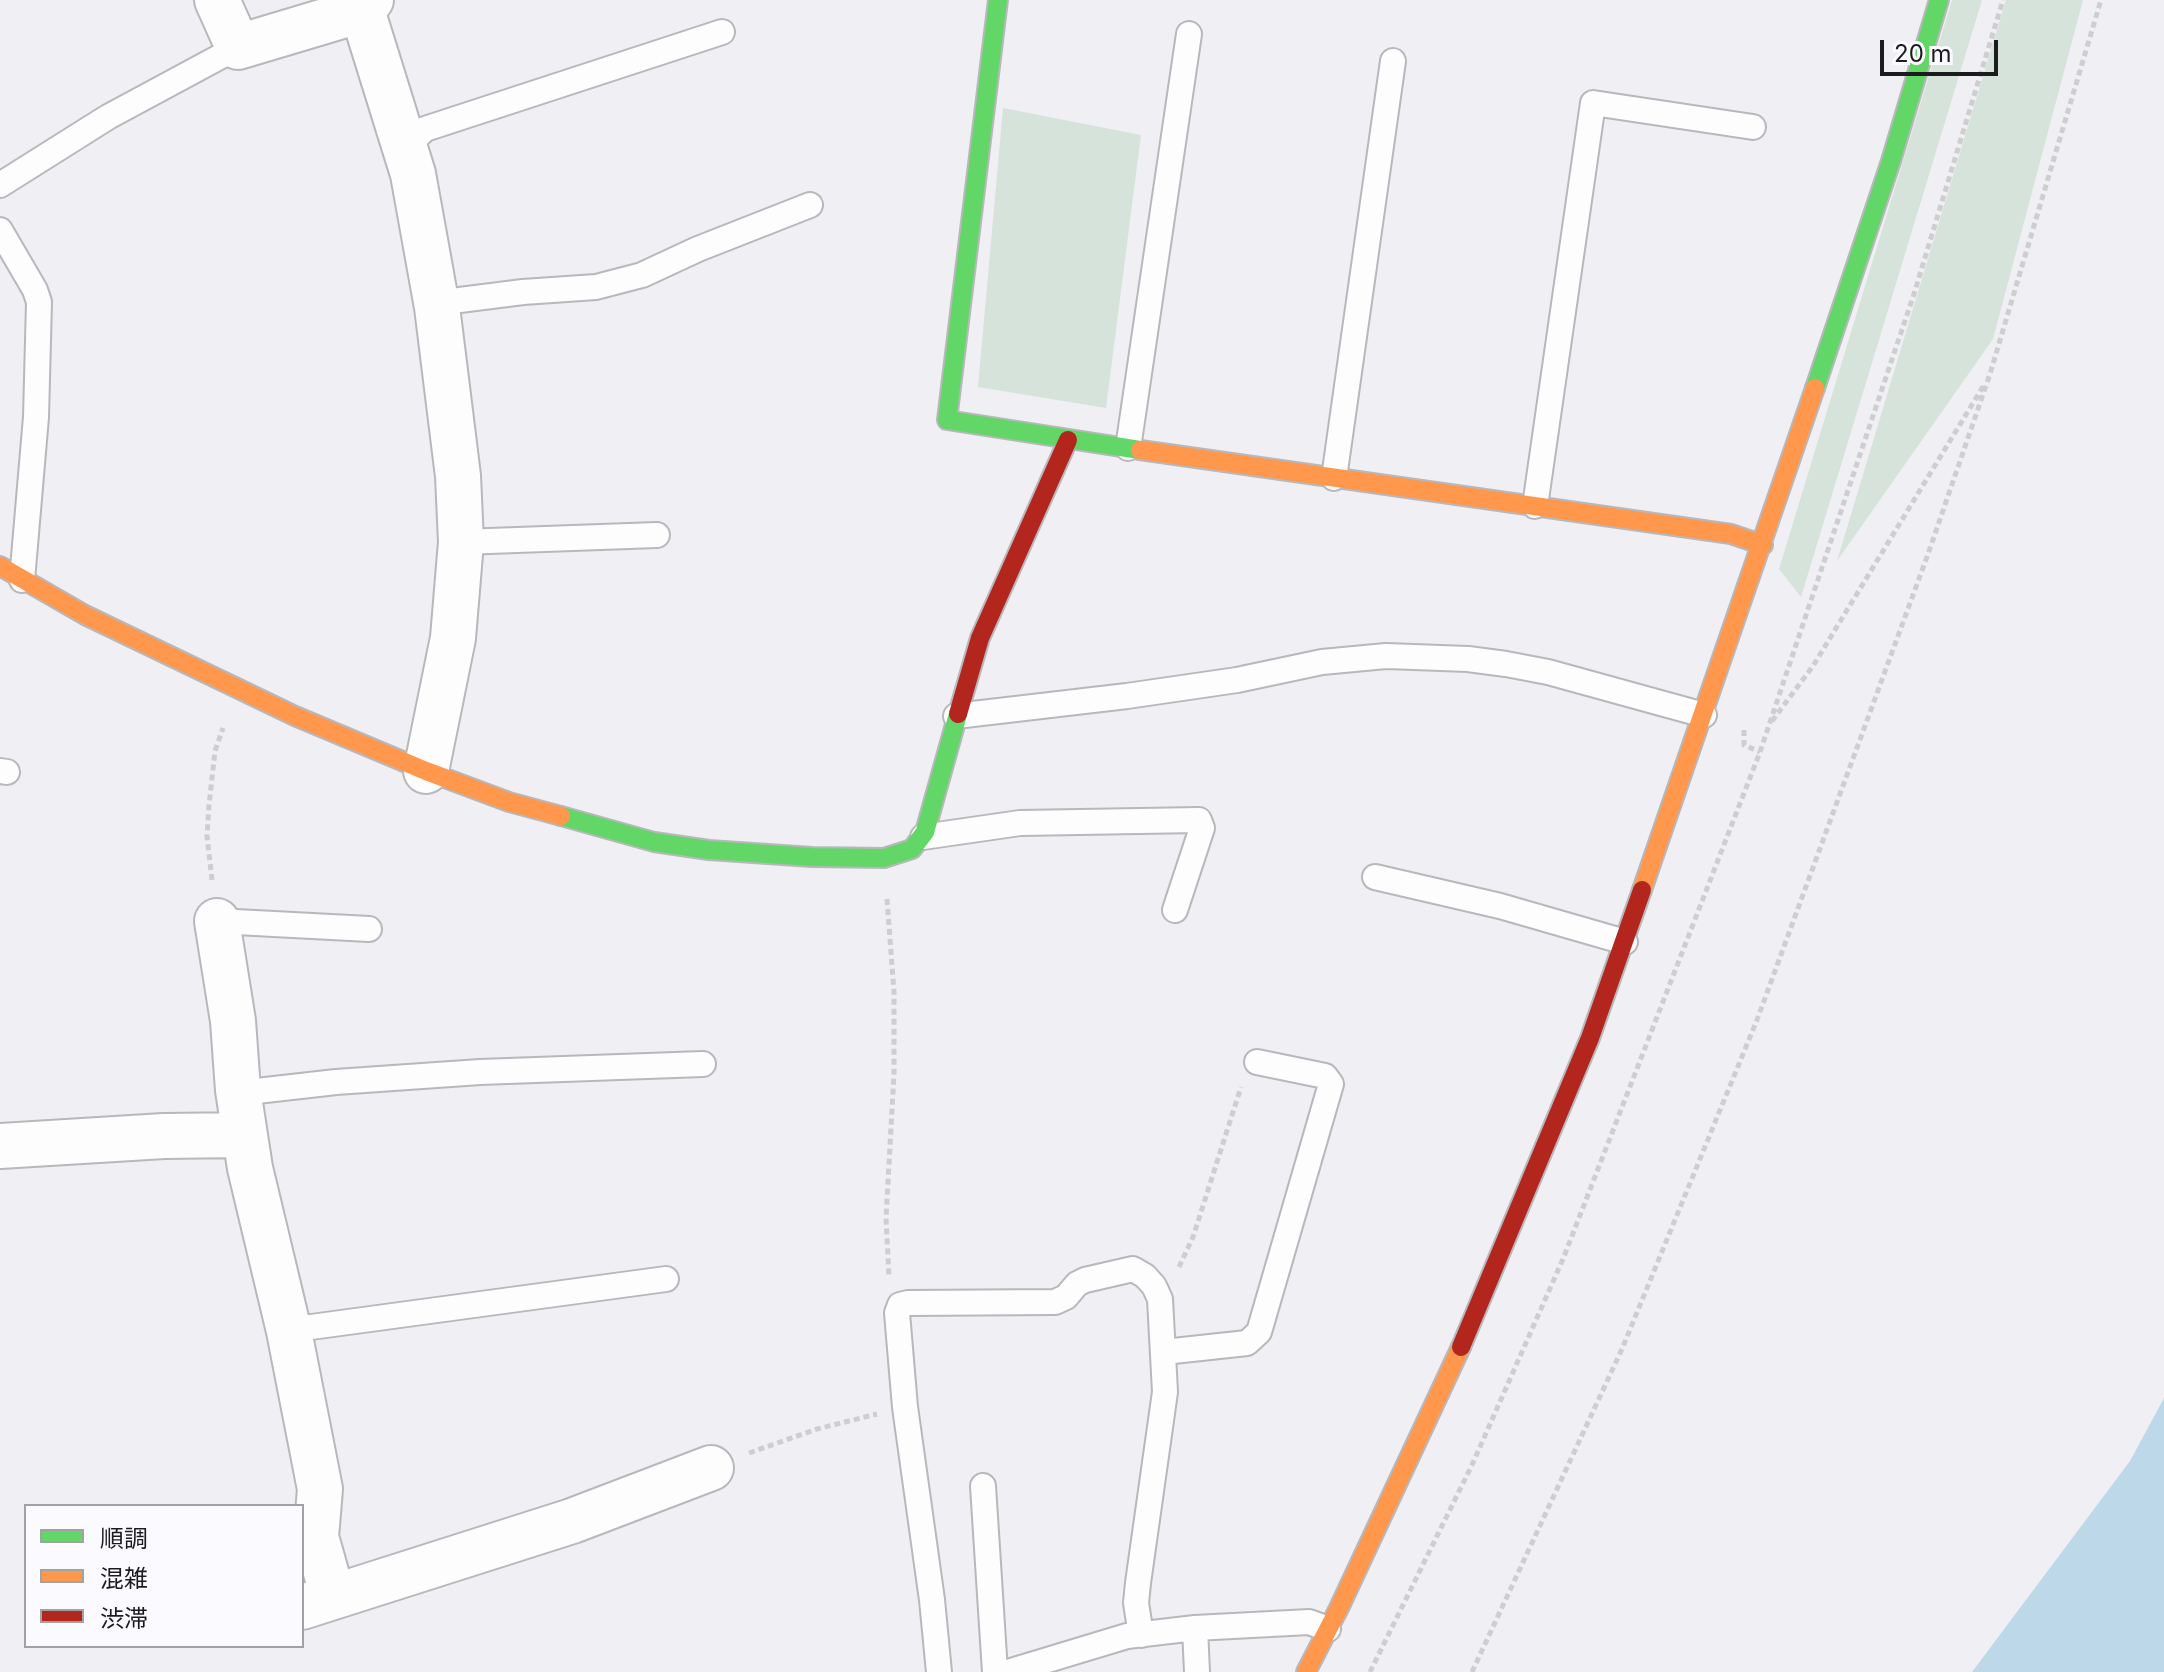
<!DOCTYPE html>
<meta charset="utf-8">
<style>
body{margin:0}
#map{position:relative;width:2164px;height:1672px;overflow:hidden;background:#efeff4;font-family:Inter,"Noto Sans JP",sans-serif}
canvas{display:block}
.legend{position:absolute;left:24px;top:1504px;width:280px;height:144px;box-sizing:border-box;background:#fbfbff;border:2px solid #a2a2a5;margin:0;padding:10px 14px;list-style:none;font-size:24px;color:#1c1c1f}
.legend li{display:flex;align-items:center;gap:16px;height:40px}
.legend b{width:40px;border:2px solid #a2a2a5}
.scale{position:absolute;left:1880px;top:40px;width:118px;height:36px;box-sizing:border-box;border:4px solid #1c1c1f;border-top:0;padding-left:10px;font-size:24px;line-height:28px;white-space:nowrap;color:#1c1c1f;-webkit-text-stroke:6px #fbfbff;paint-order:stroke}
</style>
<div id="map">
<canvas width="2164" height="1672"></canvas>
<ul class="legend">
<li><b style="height:10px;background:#63d668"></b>順調</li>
<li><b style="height:10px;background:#ff974d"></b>混雑</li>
<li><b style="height:10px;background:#b3261e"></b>渋滞</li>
</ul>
<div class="scale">20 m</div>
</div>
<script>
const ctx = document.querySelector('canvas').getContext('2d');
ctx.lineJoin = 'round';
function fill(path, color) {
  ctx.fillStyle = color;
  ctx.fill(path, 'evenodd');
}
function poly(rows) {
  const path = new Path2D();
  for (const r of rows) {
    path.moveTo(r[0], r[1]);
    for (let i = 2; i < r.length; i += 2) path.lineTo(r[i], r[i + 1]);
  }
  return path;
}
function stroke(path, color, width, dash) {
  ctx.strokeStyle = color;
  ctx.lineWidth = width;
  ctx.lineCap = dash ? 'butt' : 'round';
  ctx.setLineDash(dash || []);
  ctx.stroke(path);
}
fill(poly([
 [1952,0,1982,0,1801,597,1779,569],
 [2006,0,2083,0,1993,339,1837,561],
 [1003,108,1141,135,1106,408,978,387]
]), '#d6e3db');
fill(poly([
 [2164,1398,2164,1672,1972,1672,2130,1461]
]), '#bdd9e9');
const lane = poly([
 [405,148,425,129,722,32],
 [0,185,108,117,238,47],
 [0,230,35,290,39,302,36,417,22,580],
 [436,303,523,292,596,287,642,275,698,249,810,205],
 [1128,448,1189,34],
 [1334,478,1393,61],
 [1535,506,1593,103,1753,127],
 [461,542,657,535],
 [956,716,1127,696,1237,680,1322,662,1386,656,1468,659,1506,664,1548,672,1704,715],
 [0,771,7,772],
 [923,837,1020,823,1199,820,1202,828,1175,910],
 [1375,877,1500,906,1625,942],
 [217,921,369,929],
 [239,1093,336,1082,480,1072,703,1064],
 [289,1330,666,1279],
 [1164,1352,1247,1343,1259,1332,1331,1084,1325,1076,1257,1062],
 [983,1486,995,1672],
 [1195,1628,1197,1672],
 [939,1672,932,1600,905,1407,897,1313,900,1305,908,1303,1055,1302,1066,1297,1077,1284,1085,1280,1133,1269,1145,1276,1154,1286,1160,1299,1165,1392,1138,1583,1136,1603,1141,1635],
 [1008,1672,1127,1636,1195,1628,1309,1622,1328,1629]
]);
const street = poly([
 [217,0,238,47,362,10],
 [371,0,362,10,413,174,437,307,458,476,461,542,453,638,426,771],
 [217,921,233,1021,238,1090,250,1168,289,1331,320,1489,316,1537,333,1597],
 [0,1146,164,1136,245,1135],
 [302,1607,572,1521,711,1468]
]);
const fast = poly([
 [998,0,947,420,1140,450],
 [1815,388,1891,161,1939,0],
 [561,816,654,842,709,850,812,857,884,858,912,849,925,832,958,714]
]);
const slow = poly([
 [1140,450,1731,534,1763,545],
 [0,566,85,615,295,716,426,771,509,802,561,816],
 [1642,890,1815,388],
 [1306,1672,1339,1608,1461,1347]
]);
const jam = poly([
 [958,714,980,638,1068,440],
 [1461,1347,1590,1038,1642,890]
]);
stroke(lane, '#b8b8bc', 28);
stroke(street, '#b8b8bc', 48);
stroke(fast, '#b8b8bc', 22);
stroke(slow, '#b8b8bc', 22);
stroke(jam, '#b8b8bc', 22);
stroke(poly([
 [1772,721,1813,666,1984,385],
 [1744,730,1744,745,1760,752],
 [212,880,207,836,209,805,215,751,223,728],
 [887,899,894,992,894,1074,886,1218,889,1277],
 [1179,1267,1193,1237,1241,1087],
 [749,1453,817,1429,877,1414],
 [1370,1672,1472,1465,1563,1259,1760,752,1914,294,2003,0],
 [1472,1672,1622,1349,1757,1020,1927,557,1990,374,2101,0]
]), '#ceced0', 5, [6, 4]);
stroke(lane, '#fdfdfd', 24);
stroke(street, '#fdfdfd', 44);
stroke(fast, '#63d668', 18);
stroke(slow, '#ff974d', 18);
stroke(jam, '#b3261e', 18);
</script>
